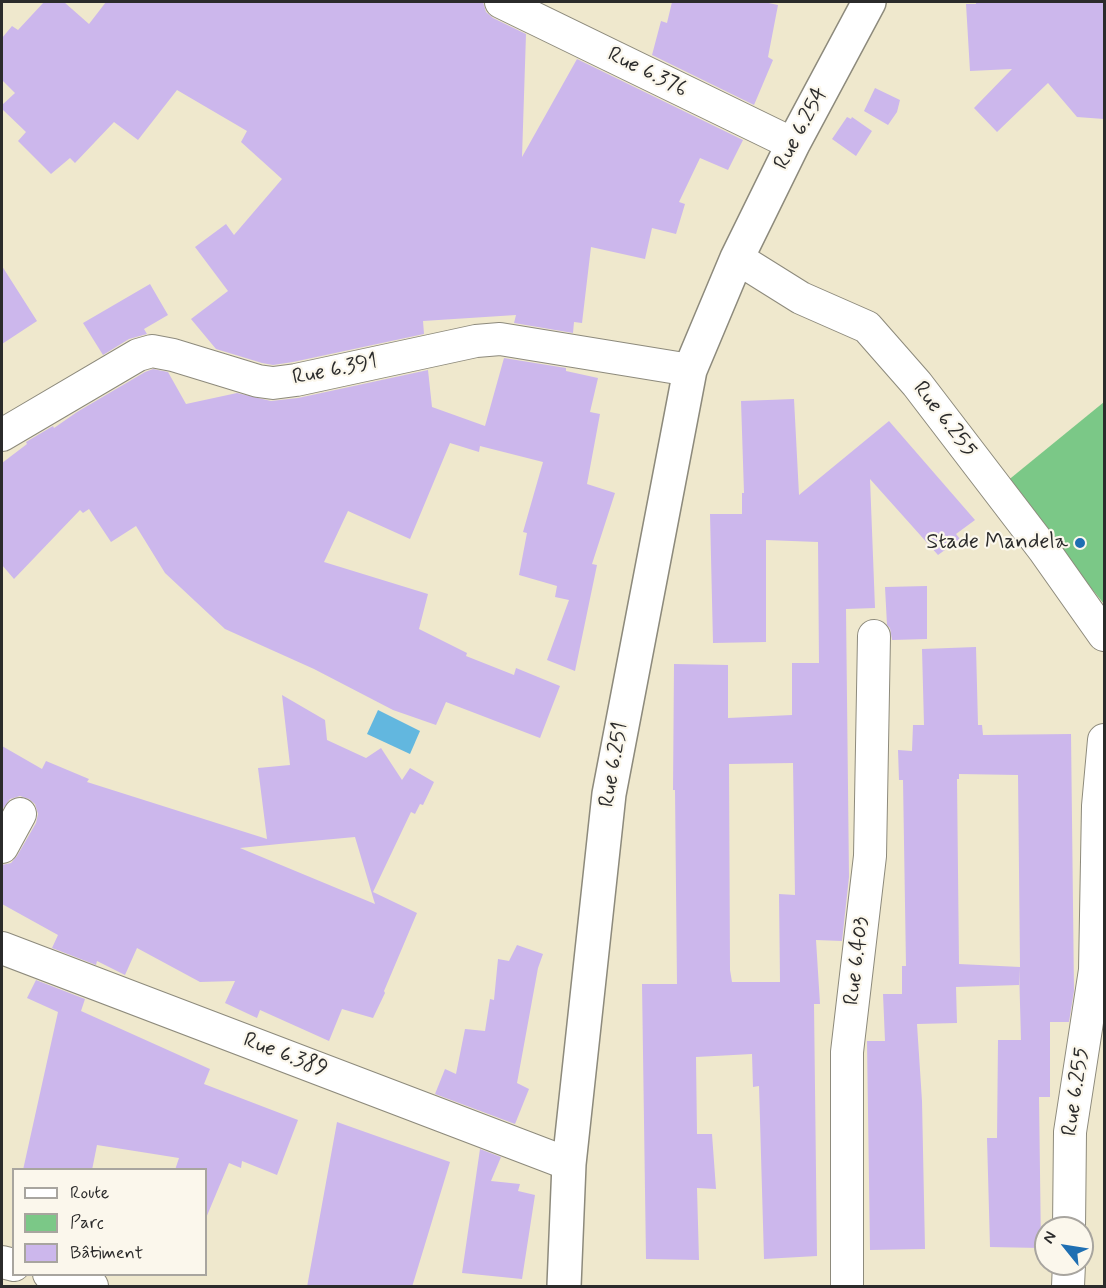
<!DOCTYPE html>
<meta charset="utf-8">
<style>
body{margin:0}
#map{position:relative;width:1106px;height:1288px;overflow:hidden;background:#efe8cd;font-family:Mynerve,sans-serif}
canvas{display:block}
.frame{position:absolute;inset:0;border:3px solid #2b2b2b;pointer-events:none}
.legend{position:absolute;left:12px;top:1168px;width:195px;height:108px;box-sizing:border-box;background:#fbf7ec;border:2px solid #a8a59f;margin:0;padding:8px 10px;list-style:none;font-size:18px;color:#2b2b2b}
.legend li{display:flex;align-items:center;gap:12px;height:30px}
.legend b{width:30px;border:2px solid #a8a59f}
.north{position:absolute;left:1034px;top:1216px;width:60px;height:60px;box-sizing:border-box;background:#fbf7ec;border:2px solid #a8a59f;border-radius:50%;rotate:300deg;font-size:16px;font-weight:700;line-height:24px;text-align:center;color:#2b2b2b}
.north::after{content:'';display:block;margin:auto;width:21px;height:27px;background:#1f6fb2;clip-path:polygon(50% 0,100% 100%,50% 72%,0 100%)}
</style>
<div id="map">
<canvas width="1106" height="1288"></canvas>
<div class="frame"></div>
<ul class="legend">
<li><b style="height:8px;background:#fff"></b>Route</li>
<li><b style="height:16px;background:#7bc887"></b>Parc</li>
<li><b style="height:16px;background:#ccb7ec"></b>Bâtiment</li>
</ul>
<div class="north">N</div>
</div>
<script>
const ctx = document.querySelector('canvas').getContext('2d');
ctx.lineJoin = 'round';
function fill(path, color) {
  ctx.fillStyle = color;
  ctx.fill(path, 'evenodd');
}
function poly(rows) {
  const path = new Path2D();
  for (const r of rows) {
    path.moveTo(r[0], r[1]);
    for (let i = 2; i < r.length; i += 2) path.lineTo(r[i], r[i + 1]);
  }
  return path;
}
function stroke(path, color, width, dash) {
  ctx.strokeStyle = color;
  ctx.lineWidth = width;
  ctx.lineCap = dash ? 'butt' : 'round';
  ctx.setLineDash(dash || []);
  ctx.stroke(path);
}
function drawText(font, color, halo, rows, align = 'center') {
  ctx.font = font + ' Mynerve,sans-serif';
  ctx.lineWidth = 4.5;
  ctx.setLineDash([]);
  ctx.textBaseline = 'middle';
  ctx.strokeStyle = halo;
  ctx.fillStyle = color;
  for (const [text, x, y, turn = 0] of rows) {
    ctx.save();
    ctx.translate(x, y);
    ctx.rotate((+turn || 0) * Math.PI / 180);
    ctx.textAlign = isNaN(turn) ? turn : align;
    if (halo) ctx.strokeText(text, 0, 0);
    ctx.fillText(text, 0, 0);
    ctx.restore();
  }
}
fill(poly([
 [1104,402,1104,604,1006,482]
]), '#7bc887');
fill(poly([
 [378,710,420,731,410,754,367,734]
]), '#62b7df');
fill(poly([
 [44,2,64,2,89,24,106,2,483,2,486,12,493,18,526,34,522,157,577,59,743,140,728,170,700,158,679,202,685,204,676,234,652,228,645,259,591,247,582,323,574,322,573,333,514,323,516,315,423,321,424,334,293,362,273,365,262,363,216,349,191,319,228,291,195,247,226,224,234,235,282,179,241,142,247,131,177,90,138,140,114,122,75,163,70,158,51,174,18,141,26,132,2,109,2,105,15,93,2,80,2,38,12,26,18,30],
 [672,2,764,2,778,5,768,57,773,60,754,105,652,55,661,21,667,23],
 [976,2,1104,2,1104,119,1077,117,1048,83,997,132,974,108,1012,69,970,71,966,4,976,4],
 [875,88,900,100,897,112,888,125,864,111],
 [847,117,851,119,852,117,872,131,856,156,832,139],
 [2,266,37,321,2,344],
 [150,284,168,315,144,329,147,334,129,339,103,355,83,323],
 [504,358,566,368,566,371,598,378,590,412,600,414,587,484,615,493,592,564,597,565,575,671,547,660,569,600,555,597,557,586,519,575,527,533,523,532,543,462,480,446,479,452,450,443,410,539,348,511,324,562,428,594,419,629,467,653,466,656,514,675,516,668,560,686,540,738,446,702,436,725,393,710,314,669,225,629,165,573,136,526,111,542,89,509,83,513,80,510,14,579,2,565,2,463,27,444,26,442,53,426,54,428,77,412,145,372,153,369,168,372,186,404,237,393,271,401,298,398,428,370,432,407,485,426],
 [794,399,799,495,889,421,975,520,956,534,960,539,938,555,870,479,875,608,846,609,849,877,842,941,816,940,820,1004,814,1004,817,1256,764,1259,759,1086,753,1087,752,1054,696,1057,697,1134,712,1134,716,1189,697,1188,699,1260,646,1259,642,984,677,984,675,790,673,790,674,664,728,665,728,718,792,715,792,663,819,663,818,542,766,540,766,642,713,643,710,514,742,514,742,493,744,493,741,401],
 [793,763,795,895,779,894,780,982,732,982,730,970,729,764],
 [927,586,927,639,892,640,890,628,887,625,885,587],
 [976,647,978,725,982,725,983,735,1071,734,1074,991,1069,1022,1050,1022,1050,1097,1039,1097,1041,1248,990,1247,987,1138,997,1138,998,1040,1021,1040,1019,968,1019,985,956,987,957,1023,917,1024,922,1101,925,1249,870,1250,867,1041,885,1041,883,994,902,994,902,966,906,966,903,780,899,780,898,750,912,751,913,725,924,725,922,649],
 [959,774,1018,775,1020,967,959,964,957,779,959,779],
 [282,695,325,720,327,740,366,758,381,748,402,780,410,768,434,782,423,805,420,804,415,814,411,812,373,892,417,913,384,991,385,993,373,1018,342,1009,329,1041,260,1010,257,1018,225,1003,235,981,200,982,137,948,125,975,97,961,96,965,52,948,58,935,2,904,2,865,11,863,17,856,36,823,38,814,35,804,29,799,20,796,10,799,2,810,2,746,42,769,46,761,89,779,87,782,267,839,258,768,290,765],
 [355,837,375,904,240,848,279,844],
 [517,945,543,954,538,968,517,1083,529,1089,515,1124,435,1094,445,1069,456,1074,465,1029,485,1031,490,999,494,1000,498,959,509,961],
 [36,980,85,999,81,1011,210,1069,204,1084,298,1120,277,1175,242,1161,241,1168,229,1163,206,1218,206,1170,175,1170,179,1158,97,1145,92,1170,23,1170,58,1012,27,998],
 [337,1122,450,1162,412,1287,307,1287],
 [480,1149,501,1157,491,1181,520,1184,518,1191,535,1195,522,1279,462,1273]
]), '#ccb7ec');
const minor = poly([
 [501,2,793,144],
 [737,258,801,298,867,327,917,384,1044,550,1104,635],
 [2,435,138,355,152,351,173,355,258,381,273,383,296,380,476,341,500,339,690,370],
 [2,847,20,814],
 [2,948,569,1164],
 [1069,1228,1070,1132,1095,970,1098,806,1104,740],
 [2,1262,14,1265],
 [49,1274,92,1286],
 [847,1286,847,1052,870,856,874,636],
 [1068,1286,1069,1264]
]);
const major = poly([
 [564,1286,569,1164,609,794,690,370,737,258,793,144,869,2]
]);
stroke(minor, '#8d8a7c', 34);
stroke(major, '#8d8a7c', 36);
stroke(minor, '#fff', 32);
stroke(major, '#fff', 33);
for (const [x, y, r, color] of [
 [1080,543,6,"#1f6fb2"]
]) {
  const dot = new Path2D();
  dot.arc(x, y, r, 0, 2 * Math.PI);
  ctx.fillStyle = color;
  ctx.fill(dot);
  stroke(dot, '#fbf7ec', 2);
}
drawText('22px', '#2b2b2b', '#fbf7ec', [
 ["Rue 6.376",647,73,26],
 ["Rue 6.254",802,129,-62],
 ["Rue 6.391",335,371,-11],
 ["Rue 6.255",944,420,52],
 ["Rue 6.251",615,765,-80],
 ["Rue 6.403",858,961,-83],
 ["Rue 6.389",285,1056,21],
 ["Rue 6.255",1077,1092,-82]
]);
drawText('22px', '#2b2b2b', '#fbf7ec', [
 ["Stade Mandela",1068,543]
], 'right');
</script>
